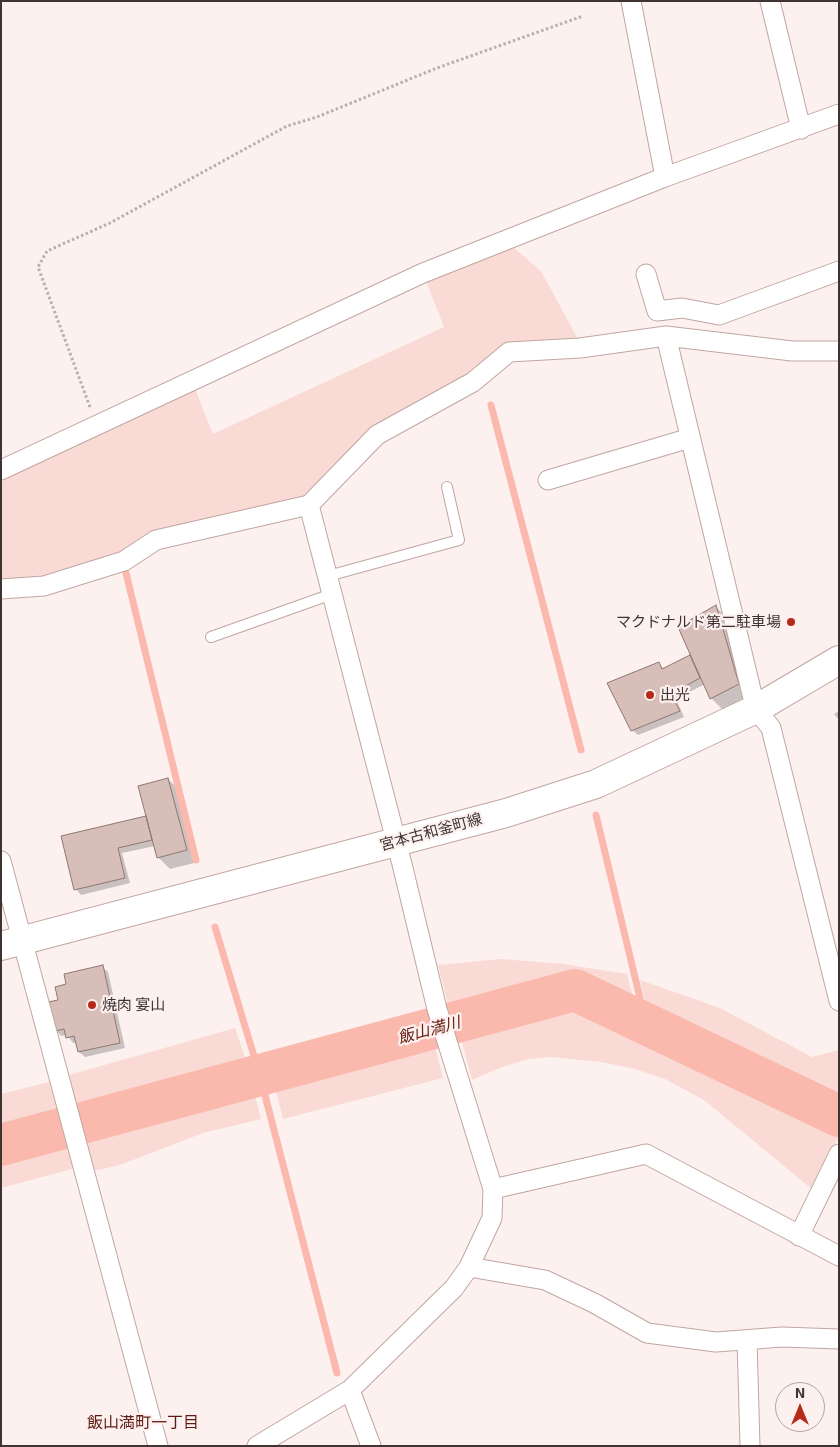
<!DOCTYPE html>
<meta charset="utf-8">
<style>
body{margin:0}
#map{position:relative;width:840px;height:1447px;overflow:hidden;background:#fdf1ef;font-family:"Exo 2",sans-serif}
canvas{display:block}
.frame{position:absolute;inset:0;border:2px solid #3f3432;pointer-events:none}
.north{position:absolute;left:775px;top:1382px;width:50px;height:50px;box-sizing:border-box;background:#fdf1ef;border:1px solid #b1a5a3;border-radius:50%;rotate:0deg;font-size:14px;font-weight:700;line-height:20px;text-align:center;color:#3f3432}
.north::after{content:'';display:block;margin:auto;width:18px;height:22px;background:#b72a19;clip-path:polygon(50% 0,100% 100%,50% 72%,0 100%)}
</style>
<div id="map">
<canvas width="840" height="1447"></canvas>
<div class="frame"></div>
<div class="north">N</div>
</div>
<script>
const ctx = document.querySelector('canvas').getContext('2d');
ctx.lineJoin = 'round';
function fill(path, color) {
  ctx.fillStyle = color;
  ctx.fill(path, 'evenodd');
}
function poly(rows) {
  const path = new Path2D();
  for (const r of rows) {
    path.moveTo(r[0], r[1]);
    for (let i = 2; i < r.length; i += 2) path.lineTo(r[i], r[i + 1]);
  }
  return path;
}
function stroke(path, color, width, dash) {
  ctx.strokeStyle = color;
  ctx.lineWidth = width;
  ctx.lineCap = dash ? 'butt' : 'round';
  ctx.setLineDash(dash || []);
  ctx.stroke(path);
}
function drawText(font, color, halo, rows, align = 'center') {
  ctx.font = font + ' "Exo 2","Noto Sans JP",sans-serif';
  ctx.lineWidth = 4.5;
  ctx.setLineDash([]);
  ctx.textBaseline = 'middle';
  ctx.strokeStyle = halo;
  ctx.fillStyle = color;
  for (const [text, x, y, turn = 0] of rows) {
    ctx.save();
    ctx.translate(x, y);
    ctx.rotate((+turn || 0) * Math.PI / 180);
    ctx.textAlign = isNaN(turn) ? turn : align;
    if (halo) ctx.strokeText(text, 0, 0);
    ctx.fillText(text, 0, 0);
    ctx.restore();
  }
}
fill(poly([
 [513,247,541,271,579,341,506,344,467,378,307,495,157,531,123,553,46,579,1,581,1,479,195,389,213,434,444,327,426,281],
 [501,959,563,964,627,974,635,1004,577,978,449,1008,438,965],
 [640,980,720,1008,812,1057,839,1050,839,1101,647,1009],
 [574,1004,839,1130,839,1136,813,1190,704,1100,665,1079,635,1069,601,1062,551,1057,529,1059,502,1067,472,1080,460,1035],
 [235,1028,247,1063,76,1109,69,1075],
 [434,1043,443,1078,283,1119,274,1084],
 [53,1081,63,1117,1,1132,1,1094],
 [254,1091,261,1119,203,1133,120,1165,93,1171,82,1135],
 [68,1139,76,1168,1,1188,1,1157]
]), '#fadad4');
fill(poly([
 [716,607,733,624,755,702,728,715,711,698,705,684,676,699,684,717,638,735,632,730,659,664,665,670,690,657,695,662],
 [839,711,839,720,834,714],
 [168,779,180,791,198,862,170,869,158,857,155,846,122,853,130,883,81,895,76,889,147,817],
 [102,967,108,972,125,1048,85,1057,79,1052,77,1042,73,1043,67,1035,61,1036,56,1030,59,1001,68,985]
]), '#0003');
stroke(poly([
 [491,405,581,750],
 [125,569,196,860],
 [596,815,646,1023],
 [215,927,260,1076,337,1373]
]), '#fbb9ad', 7);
stroke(poly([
 [1,1145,575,990,839,1116]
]), '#fbb9ad', 42);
const building = poly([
 [716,605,739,684,710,699,678,627,716,605],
 [690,655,700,678,671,694,680,711,631,731,607,683,659,662,662,669,690,655],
 [168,778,187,850,157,858,138,786,168,778],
 [146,816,152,840,118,848,125,878,74,890,61,836,146,816],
 [103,965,120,1043,78,1052,74,1036,66,1038,64,1029,55,1031,48,1002,58,1000,55,987,66,984,64,974,103,965]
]);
fill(building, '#d8beb9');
stroke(building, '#8e7671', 1);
const lane = poly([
 [328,576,459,540,447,487],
 [211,637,332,594]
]);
const street = poly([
 [631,1,665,177],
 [770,1,801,129],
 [646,274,657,311,682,308,719,315,839,271],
 [666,336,751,690,756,709,771,728,839,1001],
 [1,470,423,273,665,177,839,114],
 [548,480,690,438],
 [1,589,44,586,124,561,156,540,309,505,377,435,473,382,509,352,580,348,666,336,792,351,839,351],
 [1,861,158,1446],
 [493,1189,646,1154,839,1256],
 [799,1236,839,1154],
 [469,1267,545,1280,594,1303,647,1333,716,1342,782,1337,839,1339],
 [747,1340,750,1446],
 [350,1390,371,1446],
 [257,1446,350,1390,454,1288,469,1267,492,1218,493,1189,437,1009,402,864,309,505]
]);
const secondary = poly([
 [1,946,506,813,596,784,756,709,839,660]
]);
stroke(lane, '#c0a6a1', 12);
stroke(street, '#c0a6a1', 21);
stroke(secondary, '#c0a6a1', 30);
stroke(poly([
 [90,407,38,267,47,251,110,223,287,126,317,117,437,68,583,16]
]), '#baafad', 3, [2.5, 2.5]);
stroke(lane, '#fff', 10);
stroke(street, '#fff', 19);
stroke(secondary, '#fff', 28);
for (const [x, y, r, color] of [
 [791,622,5,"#b72a19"],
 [650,695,5,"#b72a19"],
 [92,1005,5,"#b72a19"]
]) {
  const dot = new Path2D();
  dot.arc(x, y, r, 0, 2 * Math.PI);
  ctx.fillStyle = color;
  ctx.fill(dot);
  stroke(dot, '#fdf1ef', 2);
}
drawText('15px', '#3f3432', '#fdf1ef', [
 ["マクドナルド第二駐車場",781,622,"right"],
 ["出光",660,695],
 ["焼肉 宴山",102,1005]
], 'left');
drawText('15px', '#3f3432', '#fdf1ef', [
 ["宮本古和釜町線",431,832,-15]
]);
drawText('italic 16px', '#671c12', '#fdf1ef', [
 ["飯山満川",429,1030,-15]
]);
drawText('16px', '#5f1c13', '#fdf1ef', [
 ["飯山満町一丁目",143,1423]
]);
</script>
